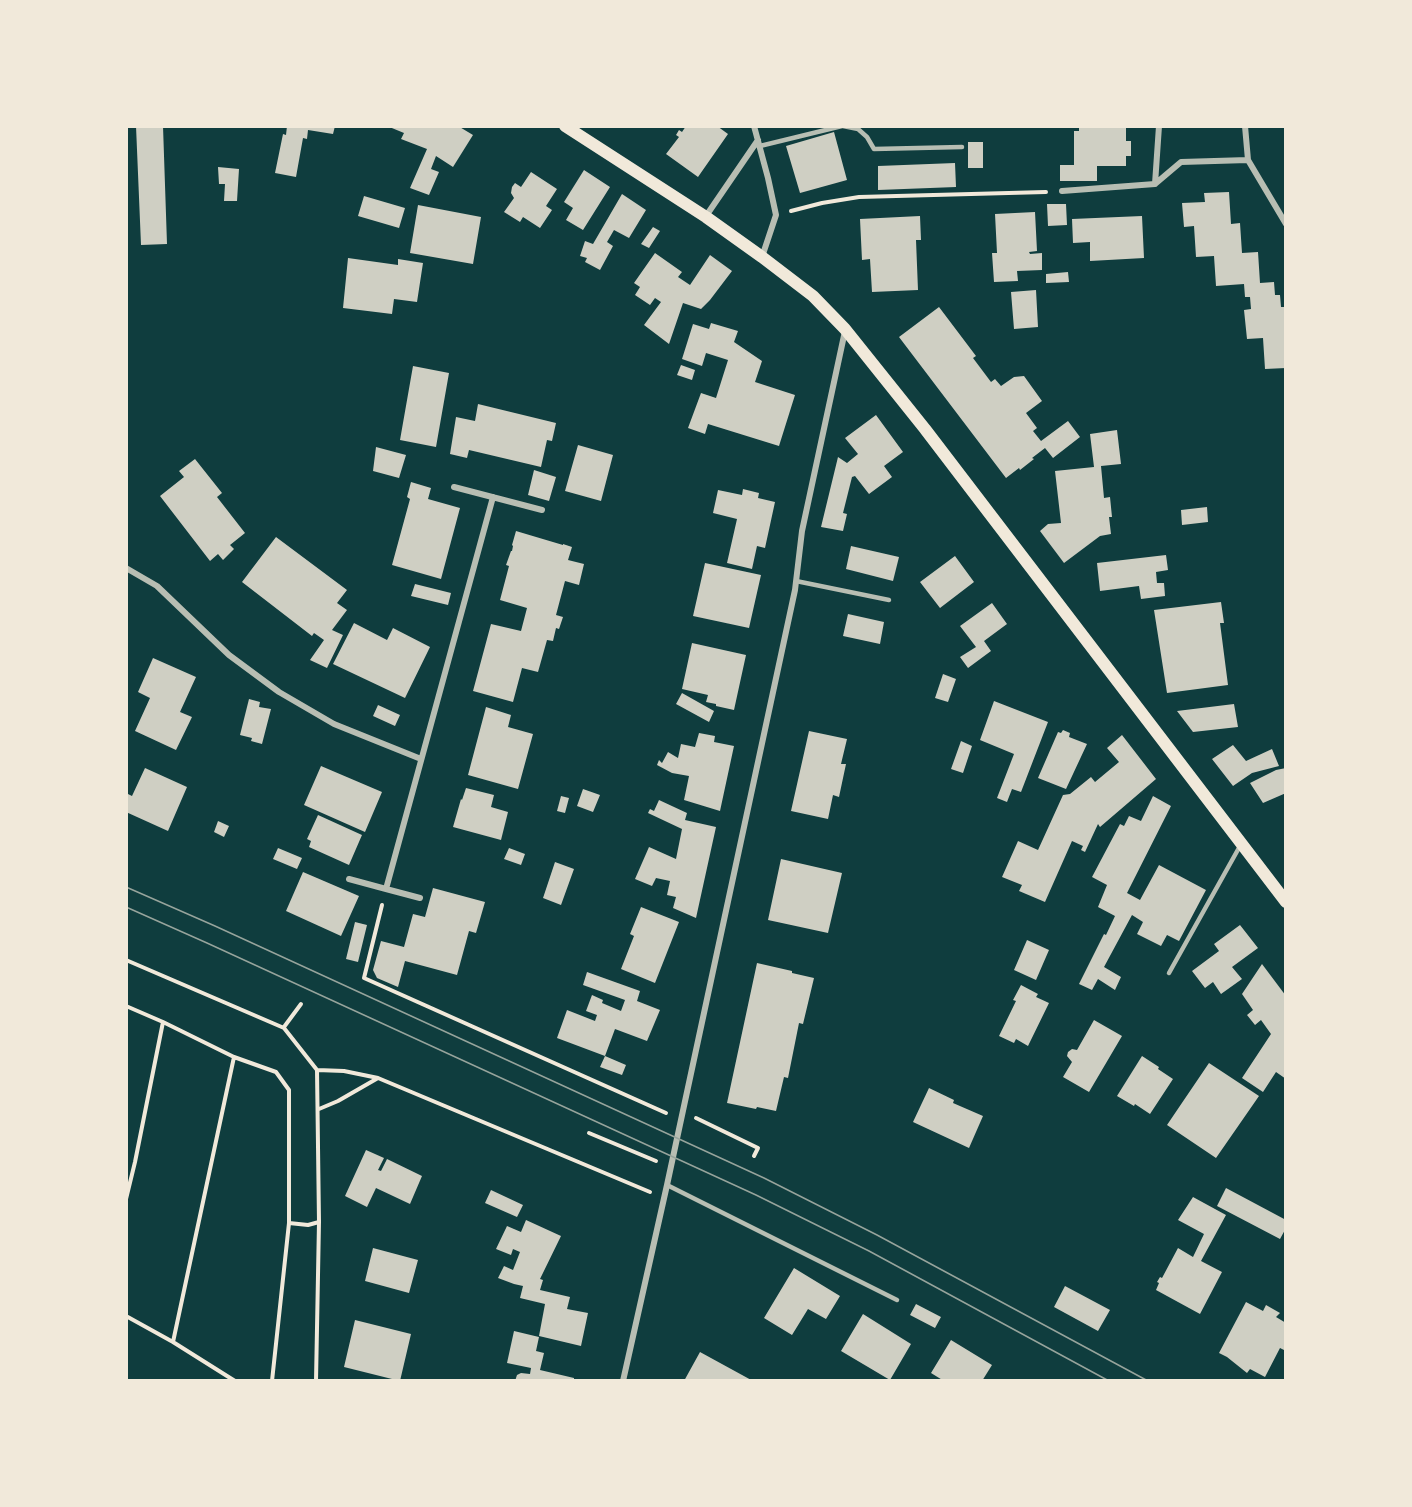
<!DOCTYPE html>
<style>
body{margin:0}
#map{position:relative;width:1412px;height:1507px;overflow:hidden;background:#0f3d3e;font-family:Karla,sans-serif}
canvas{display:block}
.frame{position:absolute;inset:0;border:128px solid #f1e9da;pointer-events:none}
</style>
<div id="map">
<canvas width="1412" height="1507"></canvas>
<div class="frame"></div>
</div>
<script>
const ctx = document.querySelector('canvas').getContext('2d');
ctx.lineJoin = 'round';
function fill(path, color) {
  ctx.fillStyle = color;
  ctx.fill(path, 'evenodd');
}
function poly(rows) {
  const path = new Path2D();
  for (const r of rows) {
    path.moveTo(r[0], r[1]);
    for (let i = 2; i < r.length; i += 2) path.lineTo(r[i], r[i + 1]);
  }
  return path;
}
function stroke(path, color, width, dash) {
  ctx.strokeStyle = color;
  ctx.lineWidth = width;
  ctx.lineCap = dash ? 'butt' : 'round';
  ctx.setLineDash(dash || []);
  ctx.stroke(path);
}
fill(poly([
 [136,126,163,126,167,244,141,245],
 [287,126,335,126,333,134,308,130,307,139,303,138,296,177,275,173,283,134,286,135],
 [387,126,458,126,473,135,453,167,436,156,431,169,439,172,429,195,410,188,427,149,401,139,404,133],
 [686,126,717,126,728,134,698,177,666,154,679,137,676,135,679,130,682,132],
 [1079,126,1126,126,1126,141,1131,141,1131,156,1126,156,1126,166,1097,166,1097,181,1060,181,1060,165,1074,165,1074,131,1079,131],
 [834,132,847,180,800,193,786,146],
 [968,142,983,142,983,168,968,168],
 [955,163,956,187,878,190,878,166],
 [218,167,239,169,237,201,224,201,225,184,219,184],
 [584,170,610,187,583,230,566,220,573,208,564,202],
 [531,172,557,189,546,206,552,210,540,228,523,217,520,222,504,212,514,198,511,193,512,187,515,183,521,187],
 [1229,192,1231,224,1240,223,1242,253,1258,252,1260,283,1274,282,1275,295,1280,295,1281,307,1286,307,1286,368,1265,369,1263,338,1247,339,1244,310,1251,309,1250,297,1245,297,1244,284,1216,286,1214,256,1196,257,1194,226,1184,227,1182,203,1205,202,1204,193],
 [622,194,646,210,629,238,614,230,607,242,613,246,600,270,585,262,587,258,580,256,585,241,593,244],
 [364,196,405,208,399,228,358,216],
 [1047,204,1066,204,1067,225,1048,226],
 [418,205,481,217,473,264,410,253],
 [1035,212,1037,251,1029,252,1030,254,1042,253,1042,270,1017,271,1018,281,994,282,992,253,997,253,995,214],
 [920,216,921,240,916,240,918,290,872,292,870,259,862,260,860,219],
 [1142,216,1144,258,1090,261,1090,242,1073,243,1072,219],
 [653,227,660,231,649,248,641,244],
 [655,253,682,272,678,277,690,285,710,255,732,271,710,300,701,309,683,303,669,344,644,325,661,302,655,298,650,305,635,295,640,287,634,283],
 [348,258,398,265,398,259,423,263,417,302,394,299,392,314,343,308],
 [1068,272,1069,282,1046,283,1046,274],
 [1036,290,1038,327,1014,329,1011,292],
 [939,307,976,356,973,358,991,382,995,379,1001,386,1014,377,1024,376,1042,401,1026,413,1037,428,1033,431,1041,441,1068,421,1080,437,1053,458,1045,448,1032,458,1034,459,1020,470,1019,468,1006,478,899,337],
 [711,323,738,331,734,342,762,361,755,382,795,395,779,446,708,424,705,434,688,428,701,393,716,398,728,360,706,353,702,366,682,359,693,324,709,329],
 [681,365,695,370,692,380,677,375],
 [413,366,449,373,436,447,400,440],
 [478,404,556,423,552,441,547,440,541,467,469,450,467,458,450,454,456,417,475,421],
 [876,415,903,452,884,466,892,477,869,494,855,476,852,477,843,513,847,514,843,531,821,527,838,457,847,463,858,454,845,438],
 [1117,430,1121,464,1101,466,1104,498,1110,497,1112,517,1109,517,1111,534,1100,536,1064,563,1040,531,1048,524,1061,523,1055,471,1094,467,1090,434],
 [578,445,613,455,601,501,565,491],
 [376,447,406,455,399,478,373,471],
 [195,459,222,493,217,497,245,533,230,545,234,549,223,560,218,554,210,561,160,496,184,477,179,471],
 [534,470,556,477,549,501,528,495],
 [411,482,431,488,428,499,460,508,441,579,392,565,410,499,407,497],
 [743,489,759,493,758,498,775,502,765,548,757,546,752,569,727,563,737,519,713,513,718,490,742,495],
 [1207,507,1208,522,1182,525,1181,510],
 [516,531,563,545,563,544,572,547,568,560,584,564,579,585,565,581,556,615,563,617,559,629,556,628,553,641,547,640,538,672,522,668,513,702,473,691,491,624,521,631,527,608,500,600,509,566,506,565,511,551,512,551,513,546,512,545],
 [276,537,347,590,337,603,347,610,332,630,343,635,327,668,310,660,324,640,314,633,312,636,242,582],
 [851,546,899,557,893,581,846,569],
 [1166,555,1168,570,1156,572,1157,583,1164,583,1165,596,1141,599,1139,586,1100,591,1097,563],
 [955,556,974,582,940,608,920,582],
 [705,563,761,575,749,628,693,616],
 [415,584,451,593,448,605,411,596],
 [1221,602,1224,623,1220,623,1228,685,1167,693,1154,610],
 [992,603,1007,624,984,641,991,651,968,668,960,657,976,647,960,626],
 [848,614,884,622,880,644,843,636],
 [354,623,387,640,393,628,430,647,405,698,333,664],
 [692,643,746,655,734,710,716,706,716,704,706,702,708,695,682,689],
 [153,658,196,677,180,712,192,717,176,750,135,731,150,698,138,692],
 [943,674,956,679,948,702,935,698],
 [682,693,714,711,709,722,676,704],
 [249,699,260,702,259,707,271,709,262,744,251,741,252,738,240,735],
 [994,701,1048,722,1021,792,1012,789,1007,802,997,798,1014,754,980,740],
 [1234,704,1238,727,1193,732,1177,711],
 [378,705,400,715,395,726,373,716],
 [486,707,511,715,508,727,533,734,518,789,468,775],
 [1063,730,1070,733,1069,737,1087,744,1066,789,1038,778,1058,732,1061,733],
 [809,731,847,739,841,764,846,764,839,797,833,795,828,819,791,811],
 [699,733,715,736,714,742,734,746,720,811,684,800,689,776,672,773,657,765,659,760,662,763,668,752,678,758,681,744,695,747],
 [1122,735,1156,779,1100,827,1098,824,1085,852,1081,850,1083,846,1072,841,1045,902,1019,891,1022,885,1002,877,1018,841,1038,850,1063,795,1070,794,1091,777,1095,782,1119,762,1107,748],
 [961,741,972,746,963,773,951,769],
 [1233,745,1246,761,1272,749,1279,766,1252,773,1233,786,1212,759],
 [321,766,382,792,365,832,304,805],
 [145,768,187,787,168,831,126,812,126,793,132,796],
 [1286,768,1286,793,1263,803,1250,783,1276,770],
 [466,788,494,795,491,807,508,812,501,840,453,827,461,799,462,800],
 [583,789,600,795,593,812,577,806],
 [561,796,569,798,565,813,557,811],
 [1153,796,1171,806,1127,893,1140,900,1159,865,1206,890,1179,941,1167,935,1161,946,1137,934,1143,922,1132,915,1104,967,1121,977,1115,990,1098,979,1092,990,1079,984,1104,934,1106,935,1115,916,1098,907,1107,885,1092,877,1120,824,1124,826,1129,816,1141,821],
 [659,800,687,813,685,820,716,827,696,918,673,908,676,897,667,895,670,881,656,878,652,886,635,879,649,847,676,859,682,829,648,813,650,809,654,811],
 [318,815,362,835,349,865,309,847,311,841,307,839],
 [218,821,229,826,224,837,214,832],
 [278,848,302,858,297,869,273,859],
 [509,848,525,854,521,865,504,859],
 [781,859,842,873,828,933,768,920],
 [555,862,574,869,561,905,543,898],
 [303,872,359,896,341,936,286,911],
 [433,888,485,902,476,933,469,931,457,975,405,961,398,987,377,978,373,970,381,941,404,947,413,914,425,917],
 [641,907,679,922,655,983,621,969,634,936,630,934],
 [355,922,367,925,358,962,346,959],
 [1240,925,1258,948,1232,967,1242,979,1221,994,1213,982,1205,988,1192,971,1219,951,1214,944],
 [1027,940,1049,950,1036,980,1014,970],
 [757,963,792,971,792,973,814,978,803,1024,799,1023,788,1078,784,1077,776,1111,757,1107,756,1109,727,1103],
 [1262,964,1286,996,1286,1079,1276,1072,1263,1092,1242,1078,1271,1034,1261,1020,1255,1025,1247,1015,1253,1010,1242,994],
 [587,972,640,991,637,1001,660,1010,647,1041,615,1029,605,1056,626,1065,622,1075,600,1067,605,1056,557,1038,567,1010,595,1021,597,1015,586,1011,592,995,603,1000,602,1003,621,1011,625,1000,583,985],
 [1021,985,1038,994,1036,997,1049,1003,1028,1046,1016,1039,1014,1043,999,1036,1016,1001,1013,1000],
 [1094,1020,1122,1036,1089,1092,1063,1077,1072,1062,1067,1056,1068,1052,1072,1049,1077,1050],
 [1142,1056,1159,1067,1158,1069,1173,1079,1150,1114,1135,1104,1134,1106,1117,1096],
 [1209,1063,1259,1096,1216,1158,1167,1125],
 [929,1088,954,1100,953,1103,983,1116,969,1148,913,1122],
 [366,1150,384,1158,378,1170,381,1171,387,1159,422,1176,410,1204,376,1188,367,1207,345,1196],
 [1226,1188,1286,1220,1286,1228,1280,1239,1217,1206],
 [491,1190,523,1205,517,1217,485,1203],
 [1193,1197,1226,1215,1201,1261,1222,1272,1200,1314,1156,1290,1159,1283,1157,1282,1160,1277,1162,1278,1178,1248,1193,1257,1204,1234,1178,1220],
 [526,1220,561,1236,540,1279,543,1280,540,1290,570,1297,567,1309,588,1313,581,1346,539,1336,545,1304,520,1298,523,1286,514,1284,498,1278,504,1266,513,1270,520,1252,513,1249,511,1255,496,1249,507,1226,521,1232],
 [373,1248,418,1260,409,1293,365,1281],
 [794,1268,840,1296,826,1319,808,1309,792,1335,764,1318],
 [1065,1286,1110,1310,1098,1331,1054,1307],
 [1246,1302,1263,1311,1266,1305,1280,1313,1276,1317,1286,1323,1286,1351,1280,1348,1265,1377,1250,1369,1247,1373,1227,1357,1219,1353],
 [916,1304,941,1317,935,1328,910,1315],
 [863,1314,911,1344,890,1380,841,1351],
 [355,1320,411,1334,400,1381,344,1367],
 [514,1331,539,1337,536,1351,544,1353,540,1370,574,1378,574,1381,515,1381,517,1375,521,1373,530,1374,531,1368,507,1363],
 [951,1340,992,1365,982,1381,944,1381,931,1373],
 [700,1352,753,1381,684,1381]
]), '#cfcfc3');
stroke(poly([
 [791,211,822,203,859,197,1046,192],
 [382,905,364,978,666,1113],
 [126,960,284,1028,317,1070,319,1222,316,1381],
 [126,1006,163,1022,234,1057,276,1072,289,1090,289,1223,272,1381],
 [284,1027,301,1004],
 [317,1070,344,1071,378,1078,650,1192],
 [319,1109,338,1101,378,1078],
 [696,1118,758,1148,754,1156],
 [589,1133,656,1161],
 [126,1199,135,1162,163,1022],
 [289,1223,308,1225,319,1222],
 [126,1316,173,1342,235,1381],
 [173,1342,234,1057]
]), '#f1e9da', 4);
stroke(poly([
 [843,126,858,129,867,137,874,149,962,147],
 [760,146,842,126],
 [796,581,889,600],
 [1169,973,1240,846],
 [667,1185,897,1300]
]), '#b8beb3', 4.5);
stroke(poly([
 [754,126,768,178,776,215,762,257],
 [1159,126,1155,184,1181,162,1248,160,1245,126],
 [1248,160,1286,224],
 [1062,191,1155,184],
 [706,216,758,140],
 [454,487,542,510],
 [126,568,157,586,229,655,279,692,334,724,421,759],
 [349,879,386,889,493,497],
 [386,889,420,898],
 [623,1381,667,1185,795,590,802,531,845,331]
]), '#b8beb3', 6);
stroke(poly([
 [565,126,706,217,762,257,813,296,845,329,925,429,1286,902]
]), '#f1e9da', 12);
stroke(poly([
 [126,887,215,926,764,1178,877,1235,1148,1381],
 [126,907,207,943,756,1195,869,1251,1109,1381]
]), '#97a49c', 1.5);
</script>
